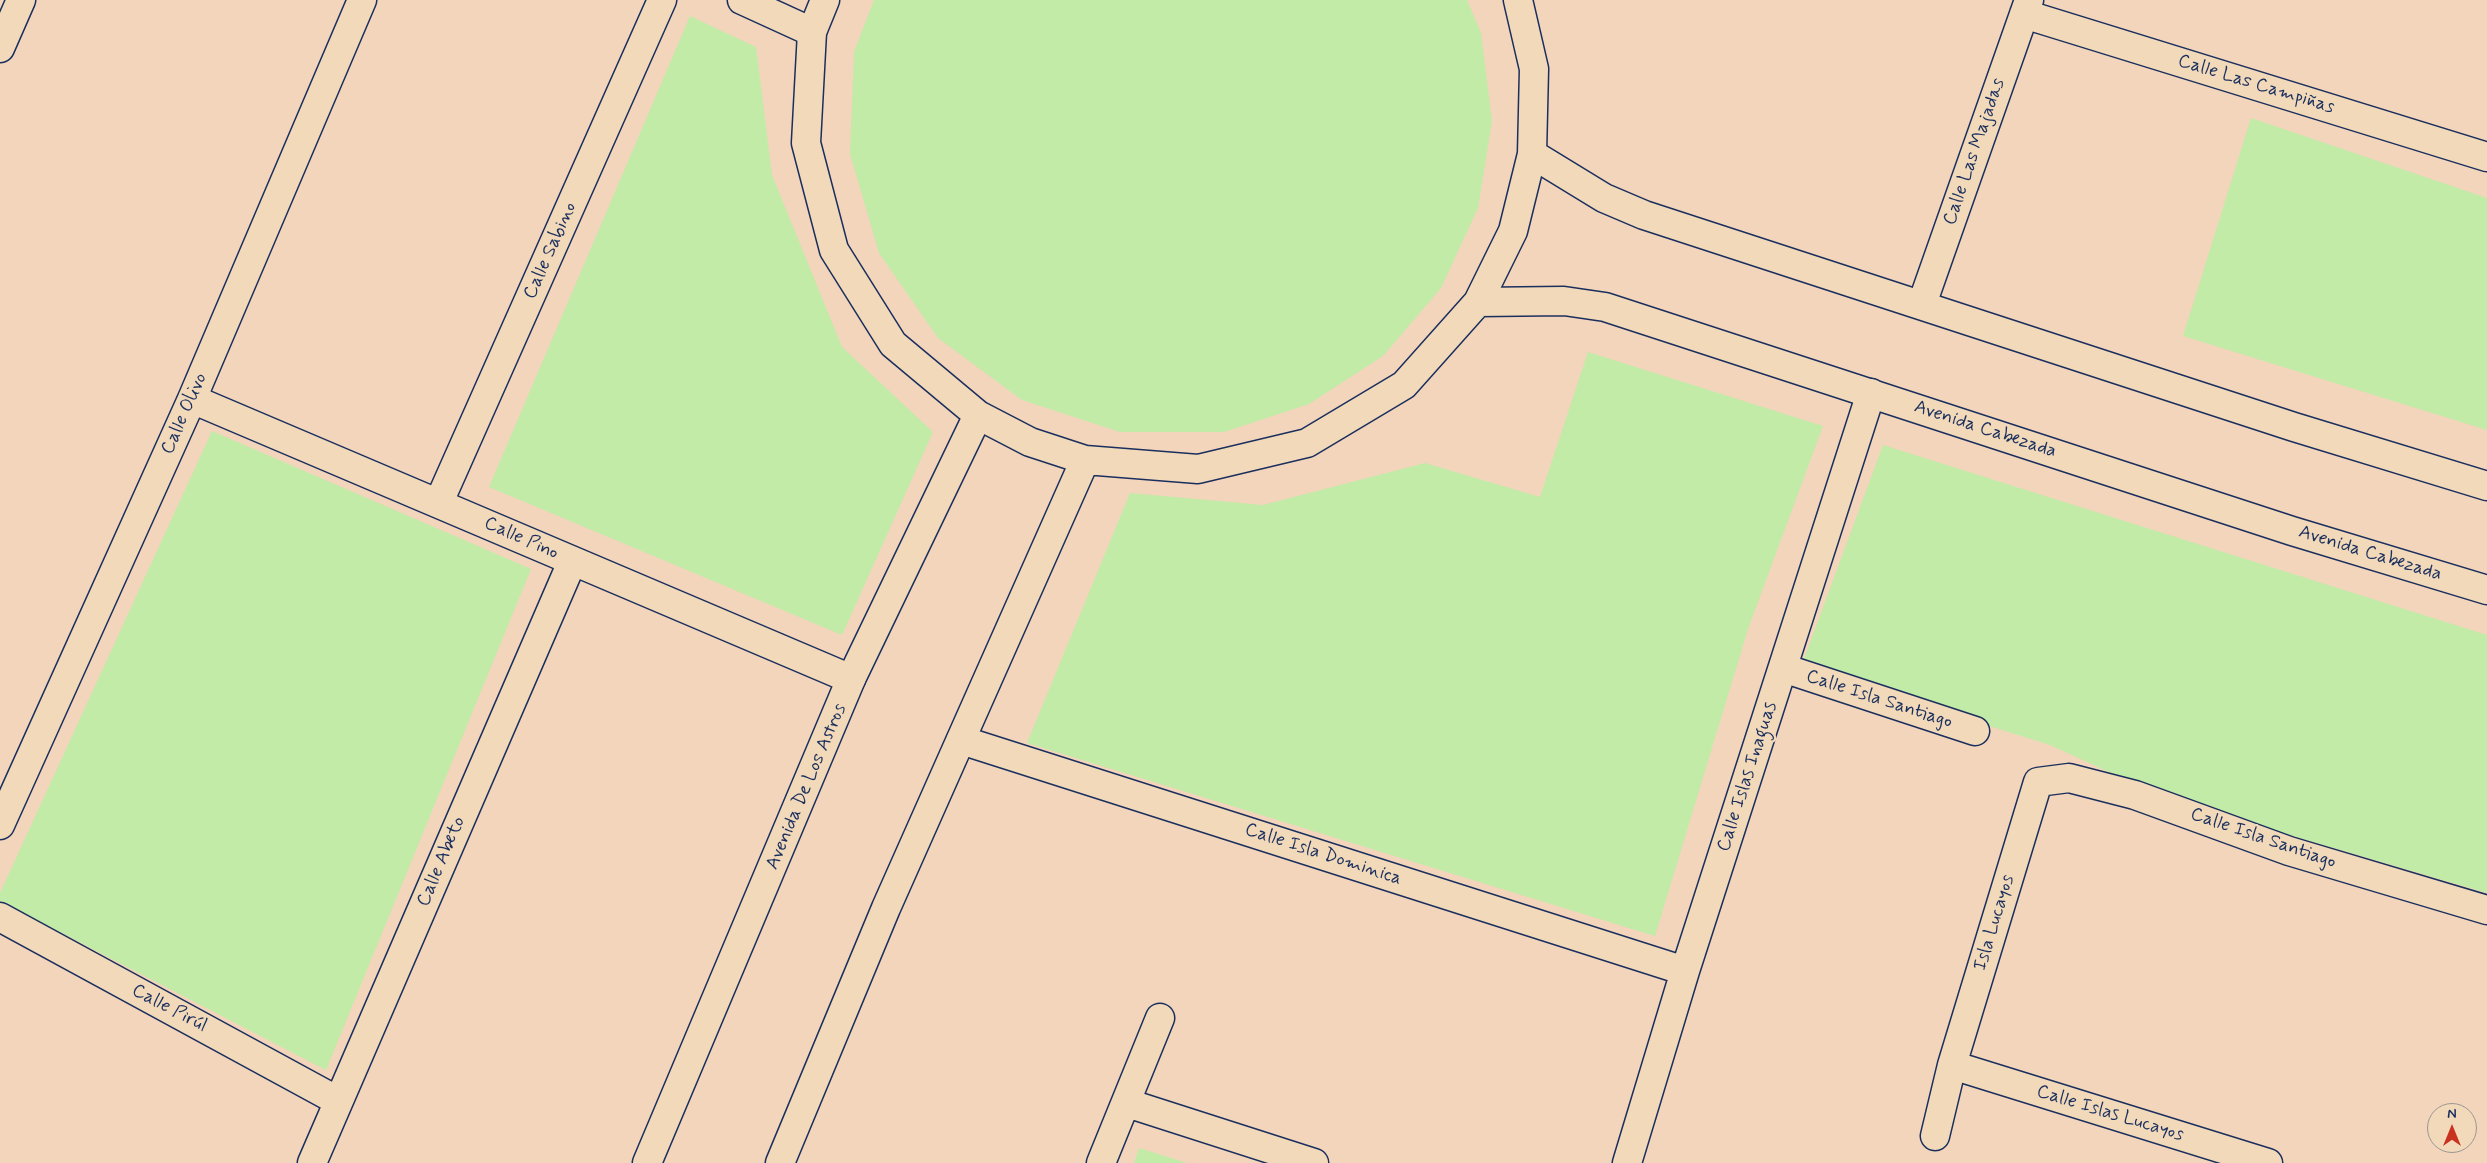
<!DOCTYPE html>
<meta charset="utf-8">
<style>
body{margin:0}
#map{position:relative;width:2487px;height:1163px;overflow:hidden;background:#f2d5bb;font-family:Mynerve,sans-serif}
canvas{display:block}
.north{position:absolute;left:2427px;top:1103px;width:50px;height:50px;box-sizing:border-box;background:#f1d9b9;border:1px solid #9b9595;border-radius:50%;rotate:0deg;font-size:14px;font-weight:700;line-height:20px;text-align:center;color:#1b2f5e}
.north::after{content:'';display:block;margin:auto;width:18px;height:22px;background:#c8321e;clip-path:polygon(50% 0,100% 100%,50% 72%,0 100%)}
</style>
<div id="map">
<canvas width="2487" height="1163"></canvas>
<div class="north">N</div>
</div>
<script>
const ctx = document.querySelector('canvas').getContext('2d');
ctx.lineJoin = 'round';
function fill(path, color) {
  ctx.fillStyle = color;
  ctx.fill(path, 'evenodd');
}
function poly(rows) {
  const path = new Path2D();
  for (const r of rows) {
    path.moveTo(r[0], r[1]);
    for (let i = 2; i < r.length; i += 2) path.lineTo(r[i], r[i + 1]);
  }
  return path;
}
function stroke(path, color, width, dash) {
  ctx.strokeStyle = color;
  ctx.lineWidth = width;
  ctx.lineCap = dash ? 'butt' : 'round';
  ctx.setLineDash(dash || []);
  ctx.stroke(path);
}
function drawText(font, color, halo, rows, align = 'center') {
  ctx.font = font + ' Mynerve,sans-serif';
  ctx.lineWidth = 4.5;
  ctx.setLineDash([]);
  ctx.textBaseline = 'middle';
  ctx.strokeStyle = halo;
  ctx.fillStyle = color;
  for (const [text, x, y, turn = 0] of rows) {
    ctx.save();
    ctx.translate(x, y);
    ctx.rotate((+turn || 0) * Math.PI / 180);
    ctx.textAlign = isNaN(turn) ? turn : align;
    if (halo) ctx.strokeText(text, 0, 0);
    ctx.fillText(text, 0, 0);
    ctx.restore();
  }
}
fill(poly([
 [874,0,1467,0,1481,33,1492,121,1478,208,1441,288,1383,356,1309,404,1224,432,1120,432,1022,400,938,338,879,253,850,154,854,52],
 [690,16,756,47,772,175,842,347,933,432,842,635,489,487],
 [2251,118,2487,198,2487,430,2183,336],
 [1588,352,1823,426,1748,629,1655,936,1027,743,1130,493,1263,505,1425,463,1540,497],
 [212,431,531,569,326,1070,0,901,0,893],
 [1883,445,2487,635,2487,893,2170,800,2050,745,1801,667],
 [1139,1148,1187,1163,1134,1163]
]), '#c1eba7');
const minor = poly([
 [742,0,812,32],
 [2024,14,2487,157],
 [0,48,21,0],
 [1922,304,2029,0],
 [192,399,851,679],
 [439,502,662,0],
 [1783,668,1975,731],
 [961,740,1685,971],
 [0,825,192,399,362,0],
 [0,917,338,1101],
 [1952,1065,2268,1163],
 [1127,1103,1314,1163],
 [1935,1136,1952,1065,2038,782,2069,778,2135,795,2289,851,2487,910],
 [312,1163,572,562],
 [1101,1163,1160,1018],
 [1627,1163,1685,971,1871,393]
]);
const major = poly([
 [825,0,812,32,806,143,834,250,893,344,978,415,1030,442,1085,460,1198,469,1307,443,1404,385,1478,302,1513,231,1532,154,1534,69,1518,0],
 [1532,154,1604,198,1644,215,2294,427,2487,486],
 [1478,302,1564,301,1605,307,2292,531,2487,590],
 [647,1163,851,679,978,415],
 [780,1163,886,908,1085,460]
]);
stroke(minor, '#1b2f5e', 31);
stroke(major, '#1b2f5e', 31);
stroke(minor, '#f1d9b9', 28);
stroke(major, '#f1d9b9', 28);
drawText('19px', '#1b2f5e', '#f1d9b9', [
 ["Calle Las Campiñas",2256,85,17],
 ["Calle Las Majadas",1975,152,-71],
 ["Calle Sabino",551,251,-66],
 ["Calle Olivo",185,414,-66],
 ["Avenida Cabezada",1985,430,18],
 ["Calle Pino",521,539,24],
 ["Avenida Cabezada",2370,554,17],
 ["Calle Isla Santiago",1879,700,18],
 ["Calle Islas Inaguas",1748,777,-72],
 ["Avenida De Los Astros",807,787,-67],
 ["Calle Isla Santiago",2263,839,19],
 ["Calle Isla Dominica",1323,855,18],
 ["Calle Abeto",442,862,-67],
 ["Isla Lucayos",1995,923,-73],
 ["Calle Pirúl",169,1009,28],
 ["Calle Islas Lucayos",2110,1114,17]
]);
</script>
